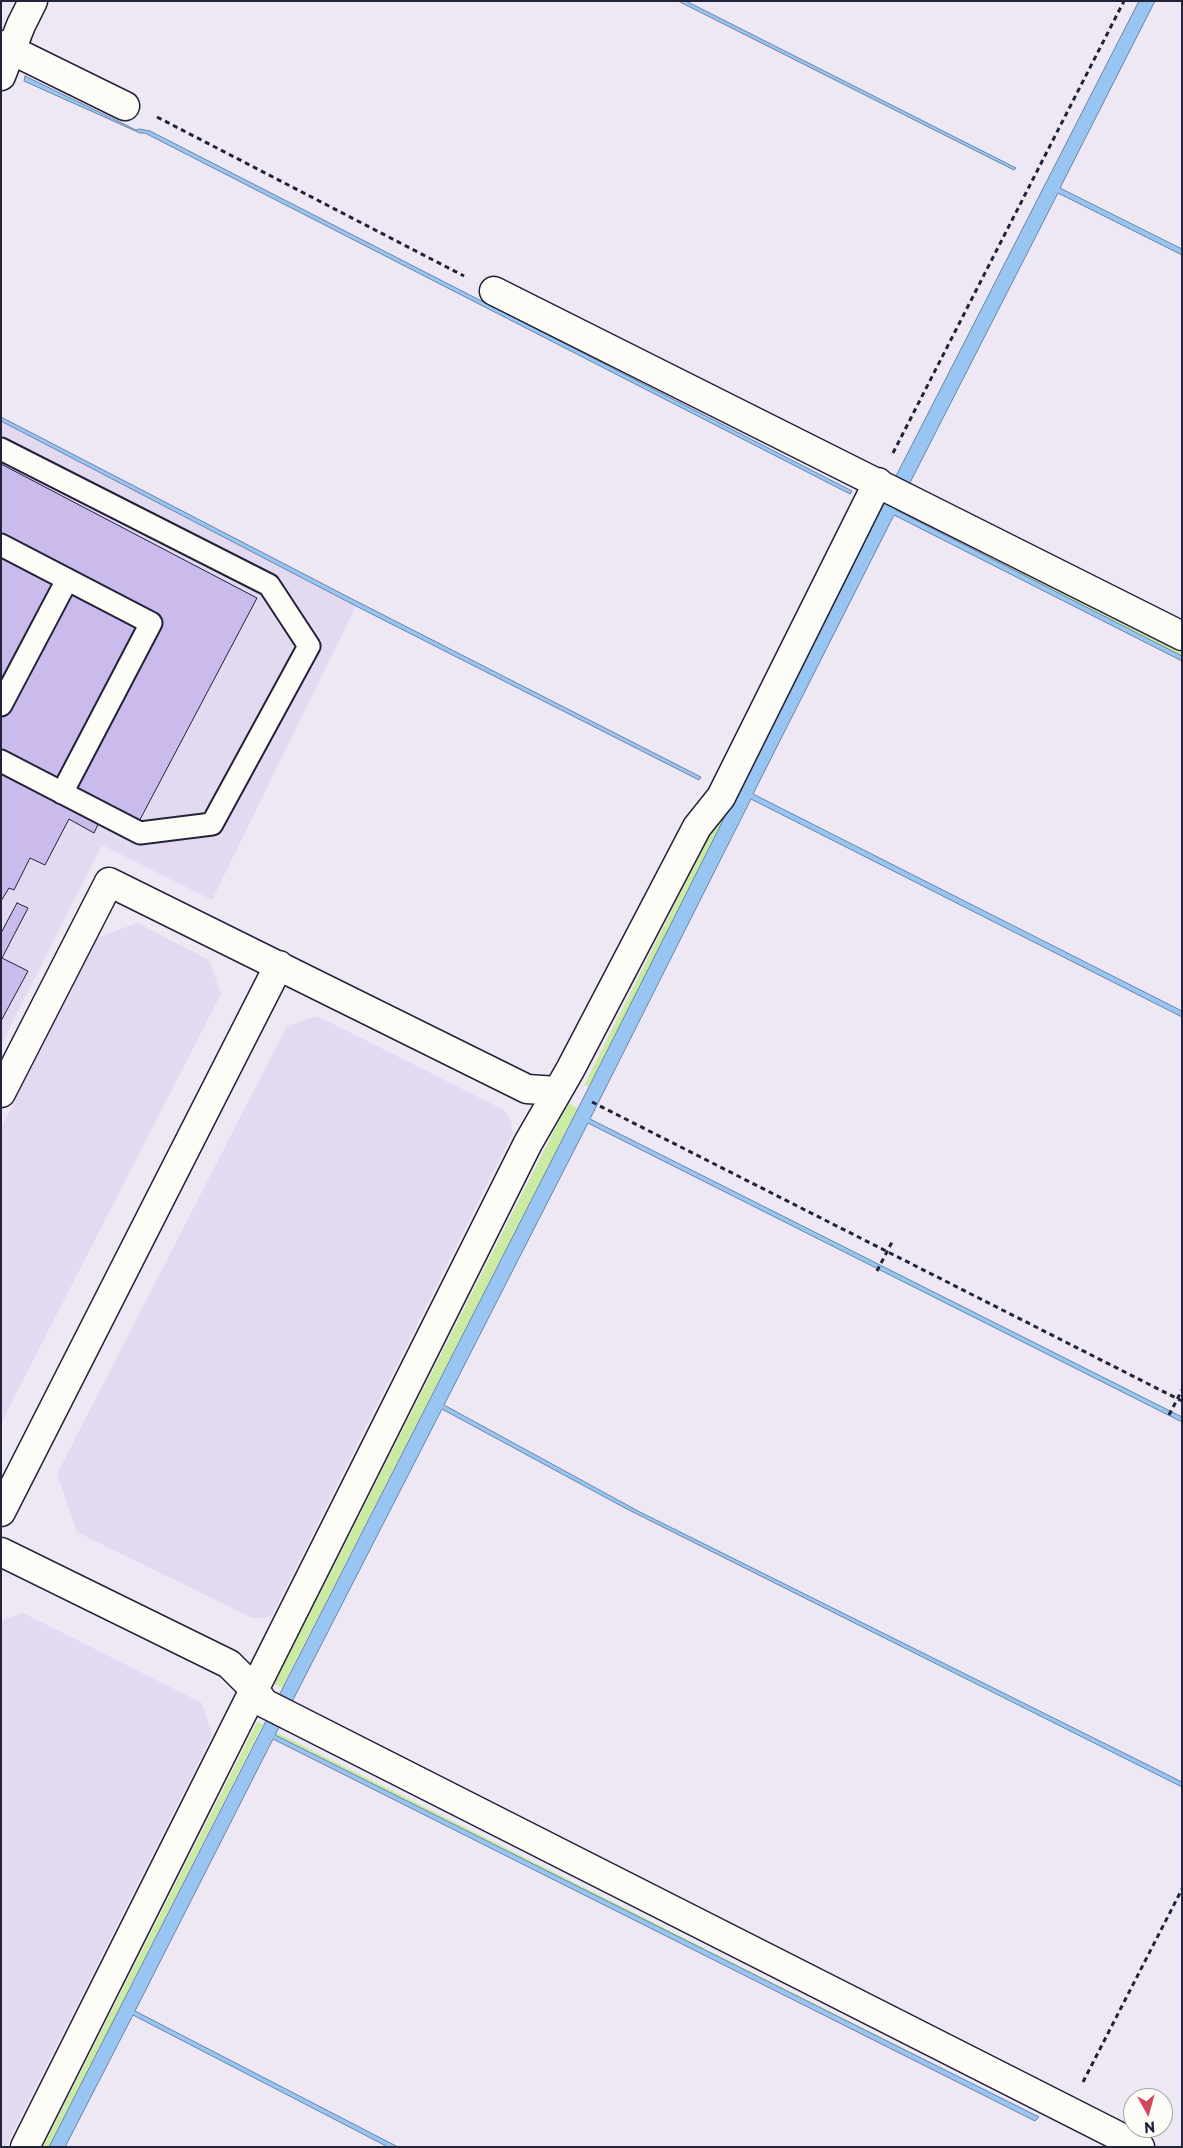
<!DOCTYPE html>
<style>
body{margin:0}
#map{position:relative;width:1183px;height:2148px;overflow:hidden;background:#eee8f4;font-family:"Playpen Sans",sans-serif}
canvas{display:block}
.frame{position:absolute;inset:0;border:2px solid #22223b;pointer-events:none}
.north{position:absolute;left:1123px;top:2088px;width:50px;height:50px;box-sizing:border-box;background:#fdfcf7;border:1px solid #a5a5ac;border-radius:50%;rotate:173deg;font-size:14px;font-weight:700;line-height:20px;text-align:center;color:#22223b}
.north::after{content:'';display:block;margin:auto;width:18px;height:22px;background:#d1495b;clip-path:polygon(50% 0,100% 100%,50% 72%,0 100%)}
</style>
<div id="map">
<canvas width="1183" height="2148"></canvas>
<div class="frame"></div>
<div class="north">N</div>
</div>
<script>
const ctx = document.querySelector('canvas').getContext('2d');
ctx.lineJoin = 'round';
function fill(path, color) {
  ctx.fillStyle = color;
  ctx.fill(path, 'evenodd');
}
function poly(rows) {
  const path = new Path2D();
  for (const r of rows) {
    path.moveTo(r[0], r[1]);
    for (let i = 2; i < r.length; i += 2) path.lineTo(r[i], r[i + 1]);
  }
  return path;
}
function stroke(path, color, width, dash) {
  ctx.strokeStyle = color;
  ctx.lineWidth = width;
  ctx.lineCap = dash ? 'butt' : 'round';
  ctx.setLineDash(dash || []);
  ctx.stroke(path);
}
fill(poly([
 [1,421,356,606,212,900,102,845,1,1045],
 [137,923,209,960,221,994,1,1423,1,1128,97,938],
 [317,1016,504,1110,511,1121,513,1133,272,1615,264,1618,252,1618,77,1532,57,1474,287,1026],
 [23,1613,202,1703,212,1735,6,2147,1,2147,1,1621]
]), '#e3daf2');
fill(poly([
 [886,499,589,1087,584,1085,878,500],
 [898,506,1182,648,1182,656,896,510],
 [568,1103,578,1108,282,1688,274,1684],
 [257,1722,263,1724,49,2147,43,2147],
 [276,1732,1039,2117,275,1735]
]), '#cbeba3');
const water = poly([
 [678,1,686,1,1016,168,1014,170,678,1],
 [1139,1,1155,1,1060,188,1182,249,1182,255,1058,193,896,510,1182,656,1182,661,894,515,753,794,1182,1011,1182,1017,751,799,590,1119,1182,1417,1182,1422,588,1123,444,1405,638,1511,1182,1782,1182,1787,625,1508,442,1409,275,1735,1039,2117,1035,2121,273,1739,135,2011,398,2147,388,2147,133,2015,65,2147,49,2147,589,1087,895,478,1139,1],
 [25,76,136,130,139,129,150,131,852,491,850,494,145,133,140,133,24,81,25,76],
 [1,417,354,600,701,777,699,780,356,606,1,421,1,417]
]);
fill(water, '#99c5f3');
stroke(water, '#6984a9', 1);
const building = poly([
 [1,464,257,598,135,829,104,812,94,833,69,819,45,865,30,858,14,890,9,888,1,901,1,464],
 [17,903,28,908,2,958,28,971,1,1021,1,933,17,903]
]);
fill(building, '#cabbec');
stroke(building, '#22223b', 1);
const service = poly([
 [1,449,269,585,309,646,212,824,140,833,1,761],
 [1,545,151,623,62,793],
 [1,705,67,580]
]);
const minor = poly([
 [1,45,125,106],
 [1,76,21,25,33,1],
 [494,291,1182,636],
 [1,1093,109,882,527,1089,557,1091],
 [1,1512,279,965],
 [1,1552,229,1664,254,1689,264,1703,1140,2147],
 [25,2147,528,1143,570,1070,697,827,721,797,878,482]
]);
stroke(service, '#22223b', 25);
stroke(minor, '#22223b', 31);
stroke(poly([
 [157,117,464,276],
 [893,453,1124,1],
 [592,1102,1182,1401],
 [877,1271,892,1242],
 [1169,1415,1182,1390],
 [1083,2082,1182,1889]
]), '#22223b', 3, [5, 4]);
stroke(service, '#fdfcf7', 21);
stroke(minor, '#fdfcf7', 28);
</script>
